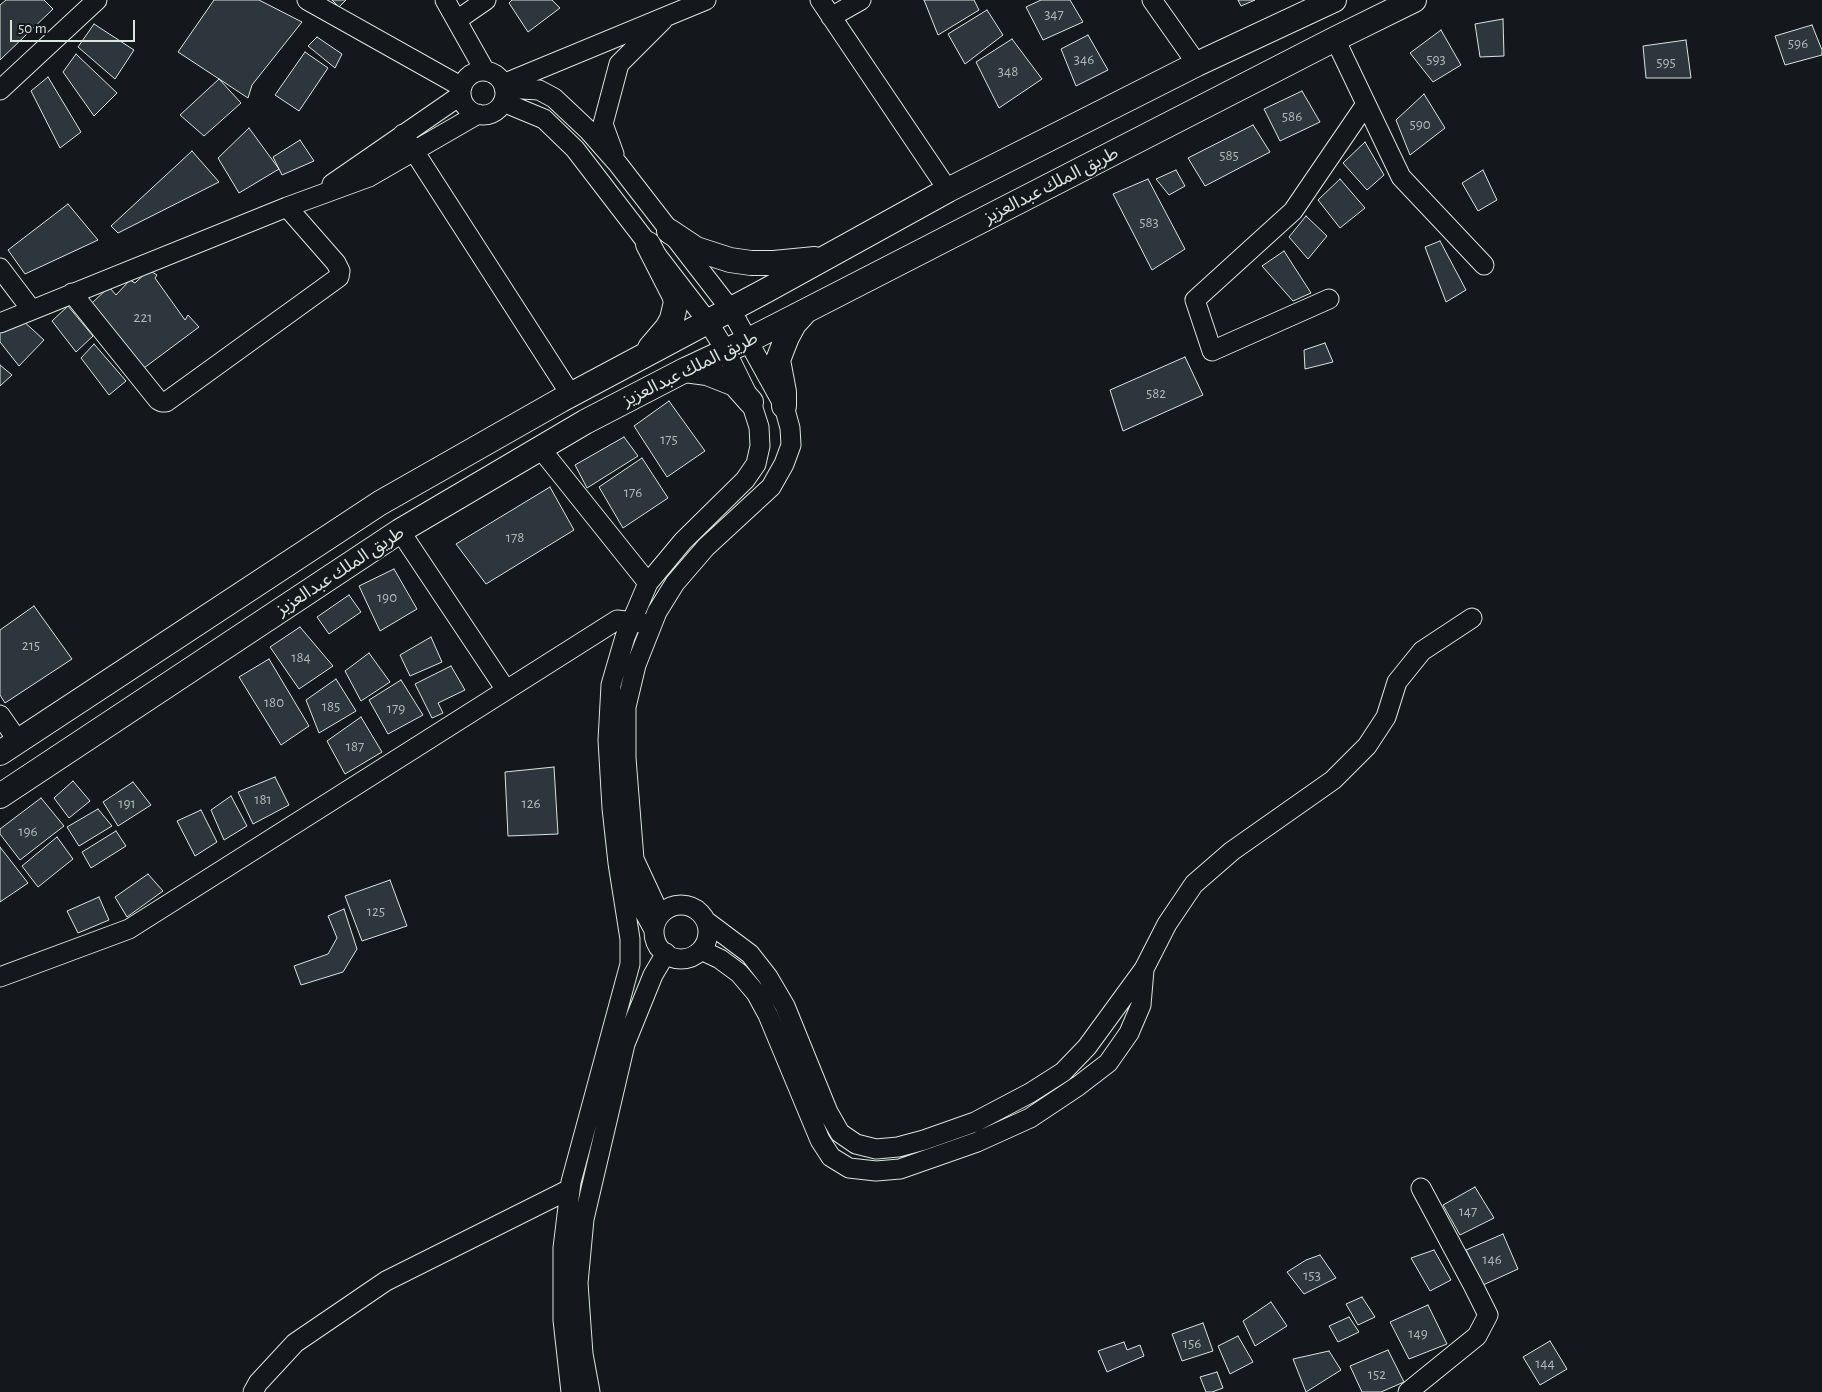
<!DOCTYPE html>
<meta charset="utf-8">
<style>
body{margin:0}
#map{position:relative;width:1822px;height:1392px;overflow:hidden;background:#14181c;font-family:"Alegreya Sans",sans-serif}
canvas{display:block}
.scale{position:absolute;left:10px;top:20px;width:125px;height:22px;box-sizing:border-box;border:2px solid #d8e6dc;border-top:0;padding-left:6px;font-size:15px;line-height:18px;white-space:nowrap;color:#d8e6dc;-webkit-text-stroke:4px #14181c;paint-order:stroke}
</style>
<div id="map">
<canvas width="1822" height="1392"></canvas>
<div class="scale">50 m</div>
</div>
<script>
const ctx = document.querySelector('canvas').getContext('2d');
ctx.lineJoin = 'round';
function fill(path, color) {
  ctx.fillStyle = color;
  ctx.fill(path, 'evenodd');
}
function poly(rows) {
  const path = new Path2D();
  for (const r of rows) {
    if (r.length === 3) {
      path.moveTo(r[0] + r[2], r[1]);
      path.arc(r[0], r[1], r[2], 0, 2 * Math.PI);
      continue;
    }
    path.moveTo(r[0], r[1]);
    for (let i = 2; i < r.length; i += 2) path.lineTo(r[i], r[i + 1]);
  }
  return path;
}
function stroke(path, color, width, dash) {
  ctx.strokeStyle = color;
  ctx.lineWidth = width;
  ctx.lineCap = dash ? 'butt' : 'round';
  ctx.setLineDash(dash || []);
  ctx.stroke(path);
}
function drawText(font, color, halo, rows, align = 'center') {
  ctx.font = font + ' "Alegreya Sans","Noto Sans Arabic",sans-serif';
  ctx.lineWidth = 4;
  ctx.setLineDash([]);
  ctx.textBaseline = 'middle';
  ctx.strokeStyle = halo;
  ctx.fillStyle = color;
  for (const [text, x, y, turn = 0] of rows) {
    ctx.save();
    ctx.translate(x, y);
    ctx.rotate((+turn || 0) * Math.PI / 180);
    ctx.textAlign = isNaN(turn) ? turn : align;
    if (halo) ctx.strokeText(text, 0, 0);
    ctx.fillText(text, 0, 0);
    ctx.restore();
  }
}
const building = poly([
 [6,0,44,0,53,9,0,60,0,5,6,0],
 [214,0,259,0,302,22,252,85,248,98,178,52,214,0],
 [332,0,346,0,339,7,332,0],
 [512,0,552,0,560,8,528,32,509,3,512,0],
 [924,0,974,0,979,10,938,35,924,0],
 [1041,0,1070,0,1083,22,1043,40,1026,7,1041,0],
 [1238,0,1255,0,1241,6,1238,0],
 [987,10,1003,35,965,64,948,34,987,10],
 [1503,19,1504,56,1480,57,1475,24,1503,19],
 [94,24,134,50,115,79,78,47,94,24],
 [1812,25,1822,50,1822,55,1785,65,1775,36,1812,25],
 [1441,30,1461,65,1433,82,1410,53,1441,30],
 [1088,35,1108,70,1076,86,1061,49,1088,35],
 [317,37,342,54,335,68,308,46,317,37],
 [1012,39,1042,79,999,108,976,62,1012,39],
 [1686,40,1691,78,1646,78,1643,46,1686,40],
 [305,52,328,68,299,111,275,95,305,52],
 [76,54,117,93,94,116,63,72,76,54],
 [48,77,81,132,60,148,31,91,48,77],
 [219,79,241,103,204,136,180,115,219,79],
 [1302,91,1320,122,1280,141,1264,109,1302,91],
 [1424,94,1445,128,1410,155,1396,120,1424,94],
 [1253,125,1270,152,1205,186,1188,158,1253,125],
 [249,128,279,169,239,193,218,158,249,128],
 [300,140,314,161,282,175,273,157,300,140],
 [1365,142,1384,175,1367,190,1343,163,1365,142],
 [192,151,219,182,118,233,111,226,192,151],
 [1176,170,1185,186,1169,195,1156,179,1176,170],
 [1483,170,1497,200,1478,211,1462,183,1483,170],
 [1148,179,1185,249,1152,270,1113,194,1148,179],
 [1340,179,1365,208,1340,228,1318,200,1340,179],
 [68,204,98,240,25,274,8,250,68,204],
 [1306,216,1327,236,1308,259,1289,237,1306,216],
 [1440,241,1466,290,1446,302,1425,247,1440,241],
 [1284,251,1311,293,1293,301,1262,266,1284,251],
 [149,270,157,275,155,278,185,320,188,315,199,327,144,368,92,303,109,287,116,295,130,280,135,283,149,270],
 [68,306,93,336,76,352,52,321,68,306],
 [20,318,44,340,19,366,0,342,0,331,20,318],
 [1325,343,1333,362,1305,369,1304,350,1325,343],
 [94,344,126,381,109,395,81,358,94,344],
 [1185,357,1203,395,1123,431,1110,390,1185,357],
 [0,365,12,375,0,386,0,365],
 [669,401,705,451,667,477,634,426,669,401],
 [624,437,638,456,587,488,575,465,624,437],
 [642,458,668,498,623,528,599,487,642,458],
 [550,487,574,530,486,584,456,544,550,487],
 [394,569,417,609,380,631,359,586,394,569],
 [349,595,361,612,329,634,317,617,349,595],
 [34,606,72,659,5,703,0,695,0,630,34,606],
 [300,627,333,666,299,689,270,647,300,627],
 [431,637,442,662,410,676,400,655,431,637],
 [369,653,390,682,361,701,345,671,369,653],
 [269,659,309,726,281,745,239,677,269,659],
 [451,666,465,690,438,703,443,713,432,718,415,684,451,666],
 [336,679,356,711,319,733,306,700,336,679],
 [401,680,423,715,388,734,369,700,401,680],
 [361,717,382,752,345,774,327,741,361,717],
 [554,767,558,834,508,836,505,772,554,767],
 [275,777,289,805,253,824,238,792,275,777],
 [73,781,90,801,69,818,54,798,73,781],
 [133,782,151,805,118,826,103,802,133,782],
 [231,796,247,826,224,840,211,810,231,796],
 [41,798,64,826,20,860,0,834,0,829,41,798],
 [98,809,112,826,79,846,67,827,98,809],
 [201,810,217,842,195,856,177,821,201,810],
 [116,831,126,846,91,868,82,852,116,831],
 [57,837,73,859,38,887,22,866,57,837],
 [0,847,28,883,0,902,0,847],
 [148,874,163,891,127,917,115,897,148,874],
 [390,880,407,926,362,941,345,896,390,880],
 [99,897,109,920,78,933,67,911,99,897],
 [344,909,357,949,343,972,301,985,294,966,328,954,337,938,328,916,344,909],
 [1475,1187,1494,1218,1460,1235,1443,1205,1475,1187],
 [1503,1234,1518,1269,1483,1285,1466,1250,1503,1234],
 [1434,1250,1451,1280,1430,1291,1411,1258,1434,1250],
 [1320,1255,1336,1278,1304,1294,1287,1272,1306,1260,1320,1255],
 [1362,1297,1375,1317,1358,1325,1346,1304,1362,1297],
 [1271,1302,1287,1326,1255,1346,1243,1321,1271,1302],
 [1428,1305,1447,1344,1409,1359,1390,1322,1428,1305],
 [1349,1317,1359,1332,1338,1342,1329,1326,1349,1317],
 [1203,1323,1213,1351,1182,1361,1172,1334,1203,1323],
 [1238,1336,1253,1362,1230,1374,1218,1346,1238,1336],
 [1550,1341,1567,1369,1540,1385,1523,1357,1550,1341],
 [1124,1342,1127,1350,1140,1345,1144,1356,1107,1372,1098,1351,1124,1342],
 [1388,1350,1404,1382,1381,1392,1362,1392,1350,1366,1388,1350],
 [1329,1351,1341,1370,1306,1392,1293,1359,1329,1351],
 [1217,1372,1223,1388,1212,1392,1206,1392,1200,1377,1217,1372]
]);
fill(building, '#2c363c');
stroke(building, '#d8e6dc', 1);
const minor = poly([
 [307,0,462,87],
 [445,0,485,71],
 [820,0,948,190],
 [1152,0,1197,64],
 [831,17,861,0],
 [457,20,486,0],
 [1335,39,1401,177,1484,265],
 [483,93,22],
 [503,84,706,0],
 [504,88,539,90,554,98,588,130,618,164,731,310,784,406,790,428,791,445,784,464,771,487,706,547,675,583,657,612,636,665,626,707,626,758,634,859,660,915],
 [0,90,97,0],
 [503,102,544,119,575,149,708,322,726,351,751,402,759,427,760,446,756,464,745,480,683,541,648,583,625,637,611,685,608,740,612,808,618,863,630,939,630,964,571,1182,563,1248,563,1320,571,1392],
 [403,134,571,395],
 [614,154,603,124,619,64,663,20],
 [332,184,461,95],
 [0,268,31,309],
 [72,293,158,400,162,402,166,402,339,277,340,271,336,263,287,207],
 [1329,299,1212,351,1195,300,1293,211,1366,104],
 [0,323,287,207,369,177,478,114],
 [540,448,648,583],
 [400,531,506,690],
 [0,715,18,741],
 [624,875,654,930],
 [681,932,27],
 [706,921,750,954,768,977,785,1006,828,1112,840,1133,856,1144,876,1149,898,1147,924,1140,975,1122,1030,1093,1063,1072,1087,1047,1144,969,1167,924,1194,884,1232,851,1333,780,1367,746,1386,717,1397,682,1422,651,1472,618],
 [701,950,720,959,739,973,756,993,768,1015,820,1140,831,1157,849,1168,876,1171,900,1169,977,1142,1030,1118,1078,1086,1108,1063,1129,1033,1141,1005,1144,970],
 [0,977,129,929,617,620,643,623],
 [253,1392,258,1383,295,1343,386,1281,570,1189],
 [590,1392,583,1354,578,1283,584,1219,625,1044,653,975,666,953],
 [1408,1392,1477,1336,1488,1315,1473,1285,1421,1188]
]);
const major = poly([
 [669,231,696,249,730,260,751,263,774,263,815,259],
 [648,244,674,295,676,302,672,319,667,328,650,348],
 [685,370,707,373,735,384,751,402],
 [784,406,784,392,778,360,787,337,794,324,804,313],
 [0,753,380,503,561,400,767,290,948,190,1197,64,1334,0],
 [0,796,400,531,585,422,685,370,749,340,1335,39,1414,0]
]);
stroke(minor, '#d8e6dc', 21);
stroke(major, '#d8e6dc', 26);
stroke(minor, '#14181c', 19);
stroke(major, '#14181c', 24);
drawText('15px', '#adbab4', null, [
 ["347",1054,14],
 ["596",1798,43],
 ["346",1084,59],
 ["593",1436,59],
 ["595",1666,62],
 ["348",1008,71],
 ["586",1292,116],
 ["590",1420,124],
 ["585",1229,155],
 ["583",1149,222],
 ["221",143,317],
 ["582",1156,393],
 ["175",669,439],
 ["176",633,492],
 ["178",515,537],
 ["190",387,597],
 ["215",31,645],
 ["184",301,657],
 ["180",274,702],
 ["185",331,706],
 ["179",396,708],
 ["187",355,746],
 ["181",263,799],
 ["191",127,803],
 ["126",531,803],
 ["196",28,831],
 ["125",376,911],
 ["147",1468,1211],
 ["146",1492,1259],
 ["153",1312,1275],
 ["149",1418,1333],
 ["156",1192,1343],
 ["144",1545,1363],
 ["152",1377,1374]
]);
drawText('18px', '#d8e6dc', '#14181c', [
 ["طريق الملك عبدالعزيز",1051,185,-27],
 ["طريق الملك عبدالعزيز",690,369,-26],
 ["طريق الملك عبدالعزيز",340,571,-33]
]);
</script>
